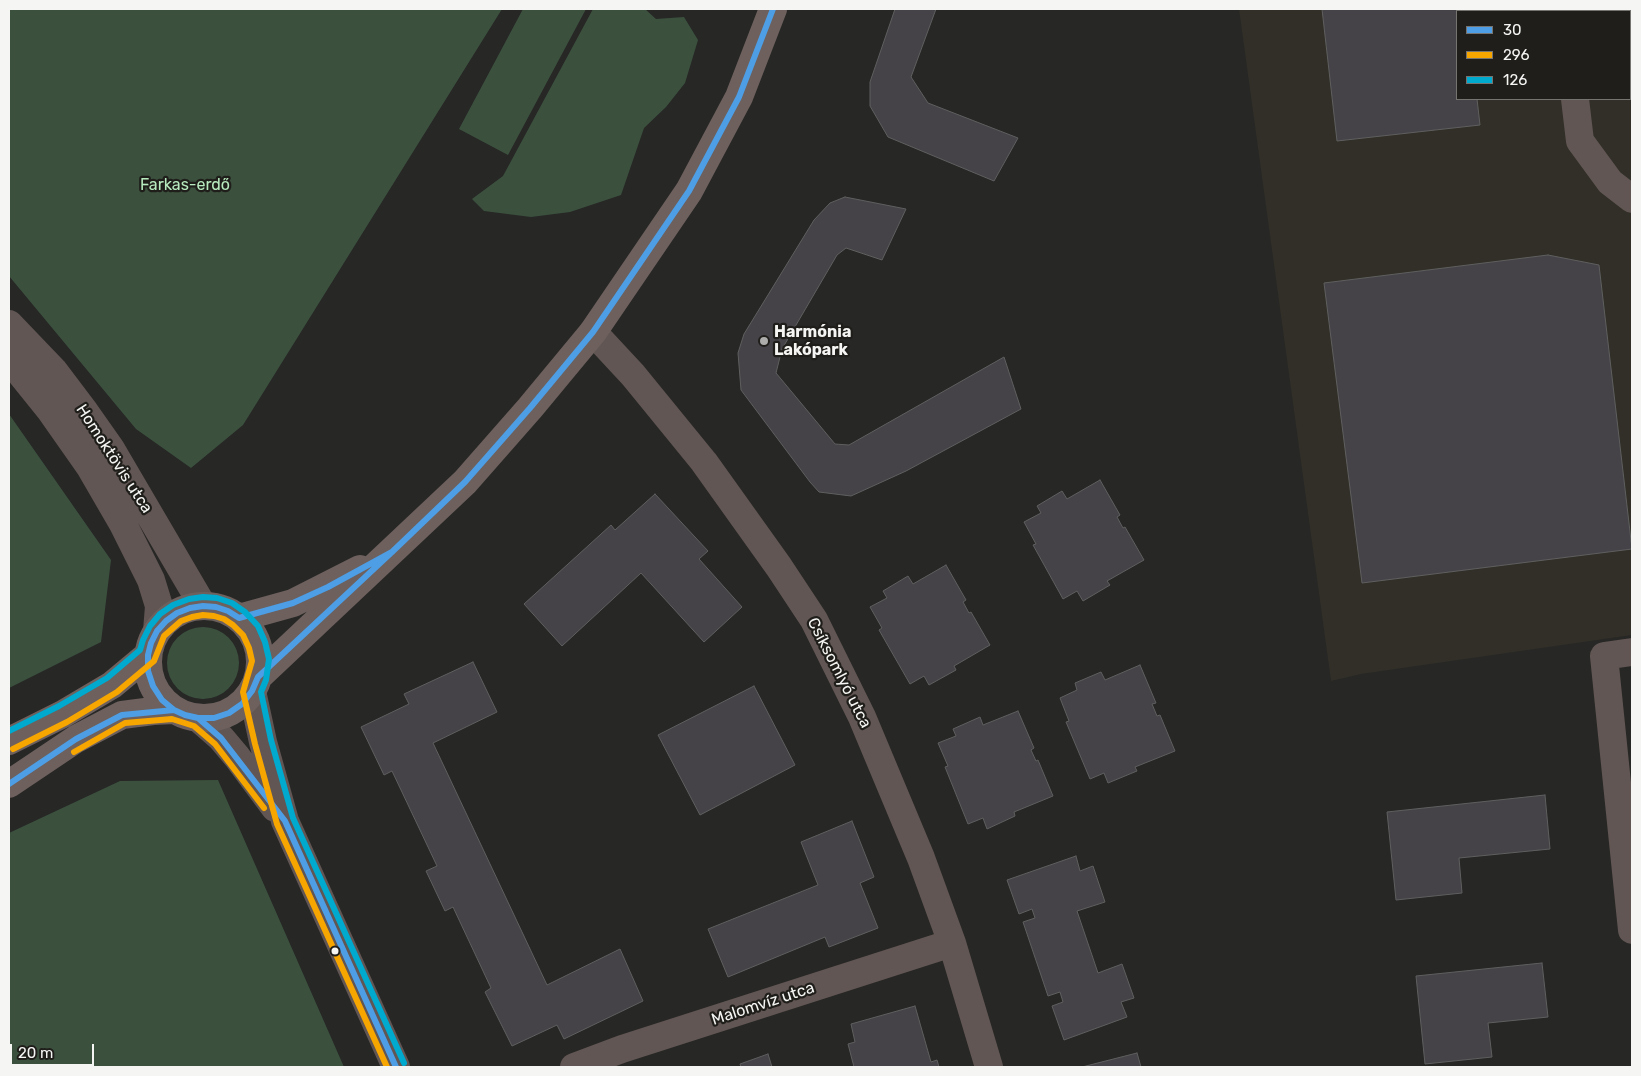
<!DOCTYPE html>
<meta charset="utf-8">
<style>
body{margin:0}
#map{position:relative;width:1641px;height:1076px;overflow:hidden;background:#272726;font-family:Rubik,sans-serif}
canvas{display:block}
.frame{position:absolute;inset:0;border:10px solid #f5f5f3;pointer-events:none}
.legend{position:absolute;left:1456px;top:10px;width:175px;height:90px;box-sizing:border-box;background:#1f1e1b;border:1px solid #757471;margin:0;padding:6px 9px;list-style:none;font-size:15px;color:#f5f5f3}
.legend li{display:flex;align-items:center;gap:10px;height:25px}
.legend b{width:25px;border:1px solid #757471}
.scale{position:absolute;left:10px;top:1044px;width:84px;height:22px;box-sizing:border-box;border:2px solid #f5f5f3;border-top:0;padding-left:6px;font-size:15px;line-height:18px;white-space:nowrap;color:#f5f5f3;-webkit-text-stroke:4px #1f1e1b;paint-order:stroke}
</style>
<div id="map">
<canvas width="1641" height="1076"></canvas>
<div class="frame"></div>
<ul class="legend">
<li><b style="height:6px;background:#4d9ee5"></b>30</li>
<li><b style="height:6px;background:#f7a600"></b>296</li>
<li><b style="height:6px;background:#00a9ce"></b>126</li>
</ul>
<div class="scale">20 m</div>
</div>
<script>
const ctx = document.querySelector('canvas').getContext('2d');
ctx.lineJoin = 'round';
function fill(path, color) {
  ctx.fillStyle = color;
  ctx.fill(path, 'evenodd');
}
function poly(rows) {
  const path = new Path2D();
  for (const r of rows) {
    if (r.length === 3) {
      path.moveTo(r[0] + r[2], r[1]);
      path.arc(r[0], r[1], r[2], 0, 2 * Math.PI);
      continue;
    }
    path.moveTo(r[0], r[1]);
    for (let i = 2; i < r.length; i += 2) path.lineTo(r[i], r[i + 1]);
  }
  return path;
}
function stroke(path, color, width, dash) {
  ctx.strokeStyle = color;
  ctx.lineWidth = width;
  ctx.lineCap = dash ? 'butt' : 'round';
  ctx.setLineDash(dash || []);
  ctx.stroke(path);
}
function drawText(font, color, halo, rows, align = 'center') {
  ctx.font = font + ' Rubik,sans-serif';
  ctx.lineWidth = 4.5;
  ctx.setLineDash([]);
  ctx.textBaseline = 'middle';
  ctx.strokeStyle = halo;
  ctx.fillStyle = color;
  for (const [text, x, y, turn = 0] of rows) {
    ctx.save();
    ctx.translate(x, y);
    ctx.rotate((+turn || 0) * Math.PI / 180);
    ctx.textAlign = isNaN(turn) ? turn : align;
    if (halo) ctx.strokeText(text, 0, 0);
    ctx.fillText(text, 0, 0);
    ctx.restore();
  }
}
fill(poly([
 [1239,9,1632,9,1632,635,1361,674,1331,681],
 [1457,11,1630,11,1630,99,1457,99]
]), '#312f27');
fill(poly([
 [9,9,502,9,243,425,191,468,136,429,9,276],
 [523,9,586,9,508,155,459,129],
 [593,9,645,9,656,19,684,17,698,40,685,83,666,107,644,128,621,195,570,212,531,217,484,211,472,199,503,176],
 [9,414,111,560,101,642,9,688],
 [203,663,36],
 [218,780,344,1067,9,1067,9,833,120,781]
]), '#3b513e');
const building = poly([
 [895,9,936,9,911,77,928,103,1018,138,994,181,888,137,870,106,870,82,895,9],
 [1322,9,1488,9,1488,11,1457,11,1457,99,1477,99,1480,125,1337,141,1322,9],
 [845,197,906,209,882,260,846,248,837,255,782,349,776,373,835,444,849,445,1004,357,1021,409,906,471,851,496,819,492,810,482,741,390,738,353,744,334,814,220,830,203,845,197],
 [1548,255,1599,265,1632,549,1362,583,1324,283,1548,255],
 [1100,480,1120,515,1117,517,1123,528,1125,527,1144,560,1107,581,1110,585,1083,601,1077,591,1063,599,1033,545,1036,544,1024,522,1041,513,1037,506,1062,491,1067,499,1100,480],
 [655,494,708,551,699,559,742,607,704,642,641,573,562,646,524,604,611,525,615,530,655,494],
 [946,565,966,600,963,602,969,613,971,612,990,645,954,666,956,670,929,685,924,676,910,684,879,630,882,628,870,607,887,598,883,591,908,576,913,584,946,565],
 [473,662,497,712,433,743,547,985,620,949,643,1001,564,1039,557,1025,512,1046,485,992,491,988,453,907,445,911,426,871,437,866,392,771,384,775,361,727,409,704,404,694,473,662],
 [1140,665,1156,703,1152,704,1157,716,1160,715,1175,751,1135,767,1137,771,1108,783,1104,773,1090,779,1066,722,1069,721,1060,698,1077,690,1075,683,1101,672,1105,680,1140,665],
 [754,686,795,765,700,815,658,735,754,686],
 [1018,711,1034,748,1031,750,1036,761,1038,760,1053,796,1014,812,1015,816,987,829,983,818,968,824,945,767,948,766,938,743,956,736,953,729,980,717,983,725,1018,711],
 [1545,795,1550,849,1459,858,1462,893,1396,900,1387,812,1545,795],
 [852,821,874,877,860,883,878,928,829,947,825,937,728,977,708,929,818,885,801,842,852,821],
 [1076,856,1080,871,1093,866,1105,902,1077,911,1098,973,1122,964,1134,998,1121,1002,1127,1017,1064,1040,1052,1006,1063,1002,1060,992,1048,996,1023,922,1035,918,1032,909,1019,914,1007,880,1076,856],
 [1542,963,1548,1017,1488,1023,1492,1057,1425,1064,1416,976,1542,963],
 [915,1006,931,1062,937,1060,939,1067,854,1067,848,1044,855,1042,851,1024,915,1006],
 [1137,1053,1141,1067,1082,1067,1137,1053],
 [768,1054,772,1067,741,1067,740,1064,768,1054]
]);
fill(building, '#454348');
stroke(building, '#5f5f5f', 1);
stroke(poly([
 [1564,9,1564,11],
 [1575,99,1580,141,1610,182,1632,199],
 [9,324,54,371,85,412,111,449,203,606],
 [593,332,633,375,704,462,779,567,814,620,862,717,921,858,952,943,989,1067],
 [9,359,50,410,90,467,123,524,151,580,159,606,157,631],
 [1632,652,1604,656,1632,930],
 [252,691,263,742,285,821,396,1067],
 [198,718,221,738,237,757,275,808],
 [574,1067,622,1049,952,943]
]), '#615653', 28);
stroke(poly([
 [204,662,56],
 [239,618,293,603,360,569],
 [258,677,465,482,530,408,593,332,689,191,739,97,773,9],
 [9,741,63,714,112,685,148,655],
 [9,784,76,739,122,715,153,711,174,710]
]), '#6d605d', 28);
stroke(poly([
 [392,552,258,677,252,691,242,704,229,713,214,718,198,718,185,715,174,710,162,700,153,686,148,671,148,655,151,643,157,631,166,621,177,613,190,608,203,606,216,607,228,611,239,618,293,603,328,587,392,552],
 [392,552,465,482,530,408,593,332,689,191,739,97,773,9],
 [9,784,76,739,122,715,174,710,185,715,198,718,221,738,285,821,396,1067]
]), '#4d9ee5', 6);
stroke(poly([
 [13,749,67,722,117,692,154,661,164,636,181,621,192,617,203,615,214,616,224,619,233,625,243,635,249,648,252,661,243,692,255,744,277,824,387,1067],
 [74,752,125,723,172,719,194,726,215,744,264,808]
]), '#f7a600', 6);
stroke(poly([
 [9,731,59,706,107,678,140,650,143,640,150,626,160,614,173,605,189,599,203,597,217,598,232,603,245,612,258,626,265,642,269,659,266,680,261,692,271,740,293,818,404,1063]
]), '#00a9ce', 6);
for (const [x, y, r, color] of [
 [764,341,5,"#adadab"],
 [335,951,4.5,"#f5f5f3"]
]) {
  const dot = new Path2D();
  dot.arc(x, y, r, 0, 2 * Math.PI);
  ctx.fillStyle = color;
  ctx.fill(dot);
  stroke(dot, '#1f1e1b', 2);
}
drawText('16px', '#b7eabe', '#1f1e1b', [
 ["Farkas-erdő",185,185]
]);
drawText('bold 16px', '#f5f5f3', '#1f1e1b', [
 ["Harmónia",774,332],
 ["Lakópark",774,350]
], 'left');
drawText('16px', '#f5f5f3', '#1f1e1b', [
 ["Homoktövis utca",114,459,57],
 ["Csíksomlyó utca",839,673,63],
 ["Malomvíz utca",763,1004,-18]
]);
</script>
